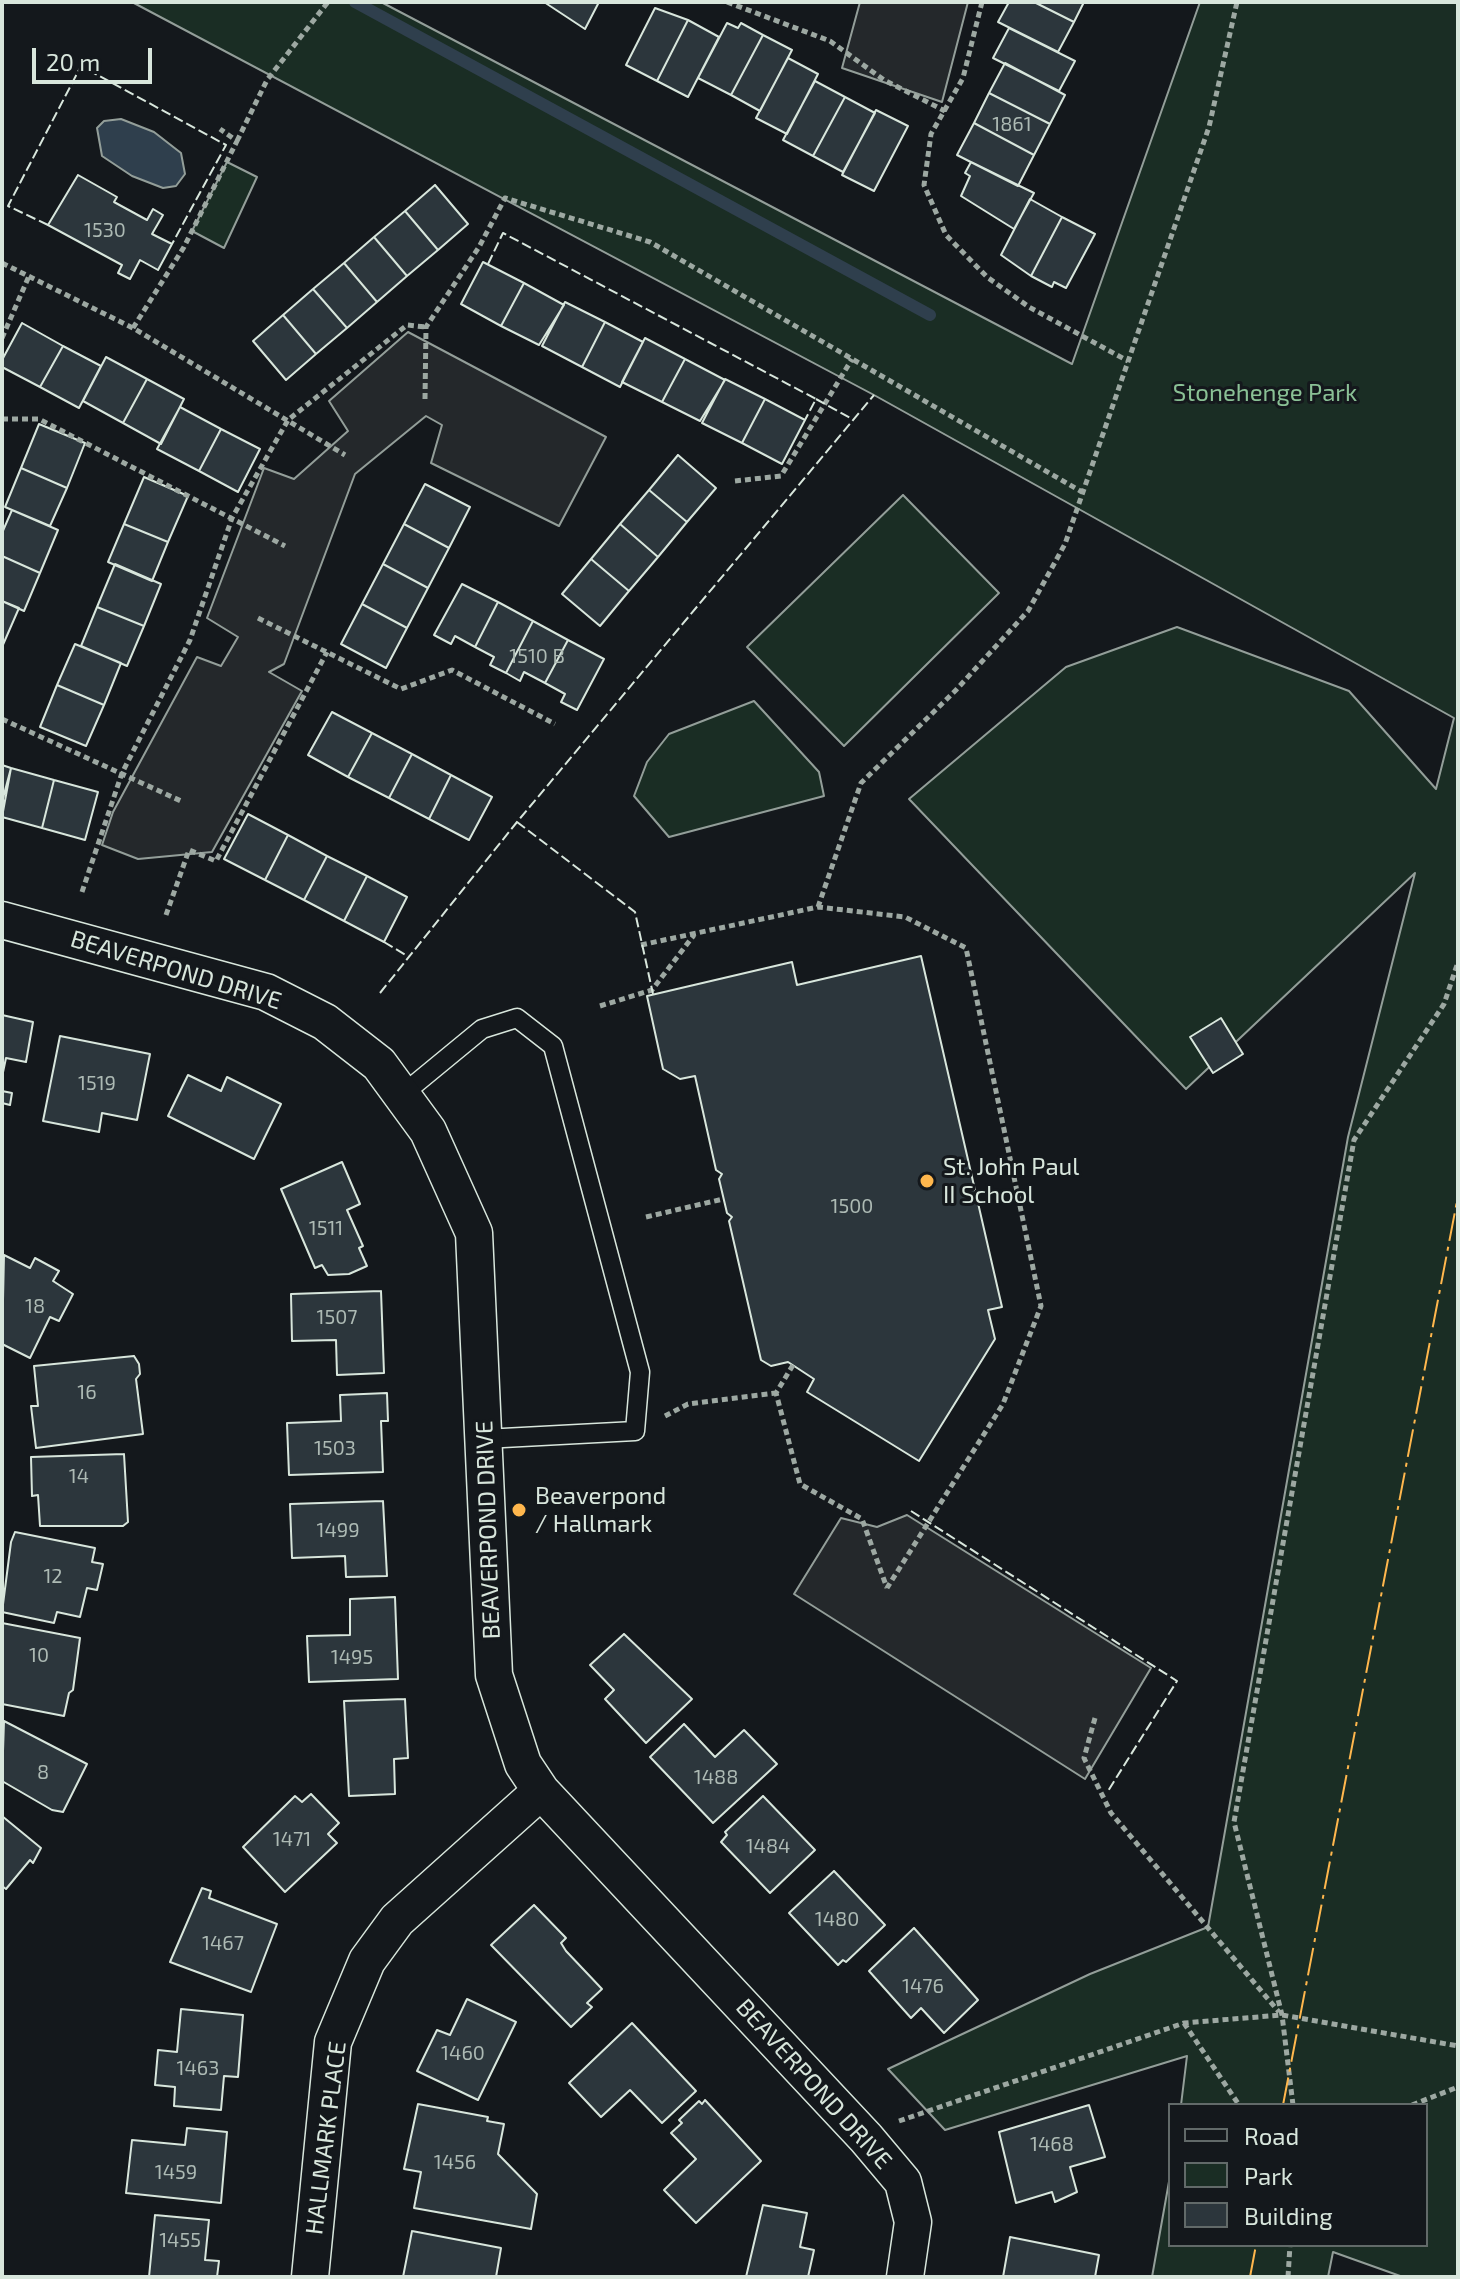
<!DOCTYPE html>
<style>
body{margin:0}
#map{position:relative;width:1460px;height:2279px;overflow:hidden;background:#14181c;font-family:"Exo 2",sans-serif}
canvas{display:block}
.frame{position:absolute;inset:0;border:4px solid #d8e6dc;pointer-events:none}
.legend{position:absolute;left:1168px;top:2103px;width:260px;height:144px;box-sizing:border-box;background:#14181c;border:2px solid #626a69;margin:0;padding:10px 14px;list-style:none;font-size:24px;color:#d8e6dc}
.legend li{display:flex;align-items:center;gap:16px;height:40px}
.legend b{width:40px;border:2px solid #626a69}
.scale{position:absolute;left:32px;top:48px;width:120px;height:36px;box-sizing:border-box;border:4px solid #d8e6dc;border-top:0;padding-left:10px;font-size:24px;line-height:28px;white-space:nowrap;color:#d8e6dc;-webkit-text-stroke:6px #14181c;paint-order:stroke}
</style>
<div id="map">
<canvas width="1460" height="2279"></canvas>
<div class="frame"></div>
<ul class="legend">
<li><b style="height:10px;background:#14181c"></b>Road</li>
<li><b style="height:22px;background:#1a2d24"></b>Park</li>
<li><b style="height:22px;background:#2c363c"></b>Building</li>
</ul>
<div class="scale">20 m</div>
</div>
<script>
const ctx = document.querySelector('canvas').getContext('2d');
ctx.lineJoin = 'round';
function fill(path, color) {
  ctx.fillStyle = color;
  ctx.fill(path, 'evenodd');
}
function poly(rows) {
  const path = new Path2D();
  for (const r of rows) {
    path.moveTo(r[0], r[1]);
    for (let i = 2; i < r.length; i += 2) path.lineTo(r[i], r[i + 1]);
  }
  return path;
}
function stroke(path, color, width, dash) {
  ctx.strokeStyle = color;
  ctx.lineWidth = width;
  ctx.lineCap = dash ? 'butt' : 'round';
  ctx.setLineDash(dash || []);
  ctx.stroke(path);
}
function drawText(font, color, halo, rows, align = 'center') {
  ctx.font = font + ' "Exo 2",sans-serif';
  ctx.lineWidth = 6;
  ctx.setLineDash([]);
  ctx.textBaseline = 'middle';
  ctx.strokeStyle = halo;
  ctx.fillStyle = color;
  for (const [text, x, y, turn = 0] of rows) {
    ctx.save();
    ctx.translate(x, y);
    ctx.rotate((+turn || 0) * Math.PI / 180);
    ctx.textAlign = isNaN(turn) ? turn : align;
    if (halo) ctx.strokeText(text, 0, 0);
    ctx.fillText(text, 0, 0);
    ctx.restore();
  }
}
const green = poly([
 [132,2,381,2,1072,364,1200,2,1458,2,1458,2277,1403,2277,1333,2252,1328,2277,1152,2277,1170,2176,1170,2245,1426,2245,1426,2105,1181,2105,1187,2056,945,2130,888,2069,1090,1974,1208,1927,1348,1137,1415,873,1186,1089,909,799,1066,667,1177,627,1349,691,1436,789,1454,718,874,395,132,2],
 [227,162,257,177,224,248,192,231,227,162],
 [903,495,999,593,844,746,747,647,903,495],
 [754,701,819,772,824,796,669,837,634,796,647,762,669,734,754,701]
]);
fill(green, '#1a2d24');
stroke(green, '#939e99', 2);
const parking = poly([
 [860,2,968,2,942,102,842,68,860,2],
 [408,332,606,437,559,526,431,463,442,425,426,416,355,474,284,664,269,672,302,691,212,852,138,859,102,845,113,812,197,657,221,666,238,637,207,618,264,468,294,479,348,431,329,401,408,332],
 [907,1515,1151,1668,1085,1779,794,1594,841,1518,877,1527,907,1515]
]);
fill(parking, '#24282b');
stroke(parking, '#939e99', 2);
const water = poly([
 [121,119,154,132,181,153,185,174,176,186,163,188,132,176,102,156,97,128,104,121,121,119]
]);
fill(water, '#2f3f4d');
stroke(water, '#939e99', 2);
stroke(poly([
 [355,2,930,315]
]), '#2f3f4d', 12);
const building = poly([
 [544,2,599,2,585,29,544,2],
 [1009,2,1034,2,1074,22,1058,52,998,22,1009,2],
 [1034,2,1084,2,1074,22,1034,2],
 [655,8,688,20,657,81,626,65,655,8],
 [688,20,719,37,688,97,657,81,688,20],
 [727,23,738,28,741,23,763,35,731,95,698,78,727,23],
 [1009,28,1075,61,1059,91,993,58,1009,28],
 [763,35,792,50,760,111,731,95,763,35],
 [788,58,818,74,787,134,756,118,788,58],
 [1005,63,1065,95,1050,124,989,93,1005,63],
 [815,81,845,97,813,156,783,140,815,81],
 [989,93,1050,124,1034,155,974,123,989,93],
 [845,97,875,113,843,172,813,156,845,97],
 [876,110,908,126,874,191,842,175,876,110],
 [974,123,1034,155,1018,186,957,155,974,123],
 [971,162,1034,193,1014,229,961,196,970,176,965,173,971,162],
 [78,175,117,197,114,202,147,220,153,209,163,215,152,234,172,244,158,270,140,260,130,279,118,273,122,265,48,225,78,175],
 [435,185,468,224,438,250,405,211,435,185],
 [1030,199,1062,217,1031,276,1001,255,1030,199],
 [405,211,438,250,407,276,374,237,405,211],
 [1062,217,1095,234,1066,288,1054,282,1052,287,1031,276,1062,217],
 [374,237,407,276,377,302,344,263,374,237],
 [483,262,524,283,501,326,461,304,483,262],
 [344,263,377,302,347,328,313,289,344,263],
 [524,283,564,305,539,345,501,326,524,283],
 [313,289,347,328,316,354,283,315,313,289],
 [565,302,605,322,582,367,542,346,565,302],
 [283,315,316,354,286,380,253,341,283,315],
 [605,322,643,342,620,387,582,367,605,322],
 [22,323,63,346,40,387,2,367,2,360,22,323],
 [645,338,685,359,662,402,622,382,645,338],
 [63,346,101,366,79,408,40,387,63,346],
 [106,357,147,379,123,423,83,401,106,357],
 [685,359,725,380,700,421,662,402,685,359],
 [147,379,184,399,161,444,123,423,147,379],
 [725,379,765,399,742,443,702,423,725,379],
 [765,399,805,420,782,464,742,443,765,399],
 [180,407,221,429,199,471,157,449,180,407],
 [39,424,85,443,67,488,21,468,39,424],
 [221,429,260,449,238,492,199,471,221,429],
 [678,455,716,488,687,522,649,490,678,455],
 [21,468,67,488,50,526,5,507,21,468],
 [144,477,188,496,168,542,124,524,144,477],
 [425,484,470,507,449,548,404,524,425,484],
 [649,490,687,522,658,557,620,524,649,490],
 [12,510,58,530,40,573,2,556,2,533,12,510],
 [124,524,168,542,152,581,108,562,124,524],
 [404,524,449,548,428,588,383,564,404,524],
 [620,524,658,557,629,591,591,559,620,524],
 [2,556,40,573,24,611,2,601,2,556],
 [591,559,629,591,600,626,562,594,591,559],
 [115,564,161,584,144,626,97,607,115,564],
 [383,564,428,588,407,628,362,604,383,564],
 [462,584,498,602,475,647,455,636,451,644,434,635,462,584],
 [2,601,19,608,2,647,2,601],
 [498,602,533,621,506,673,490,665,494,657,475,647,498,602],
 [362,604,407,628,386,668,341,644,362,604],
 [97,607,144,626,127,666,81,646,97,607],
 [533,621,568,640,545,683,524,672,520,681,506,673,533,621],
 [568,640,604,659,577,710,561,702,565,694,545,683,568,640],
 [75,644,121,663,104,705,57,685,75,644],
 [57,685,104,705,86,746,40,727,57,685],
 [332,712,372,733,348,777,308,755,332,712],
 [372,733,412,754,389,798,348,777,372,733],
 [412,754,451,775,429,819,389,798,412,754],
 [2,765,11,768,2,802,2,765],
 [11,768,54,780,42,828,2,817,11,768],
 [451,775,492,797,469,840,429,819,451,775],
 [54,780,98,792,85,840,42,828,54,780],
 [248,814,288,835,265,880,224,859,248,814],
 [288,835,327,856,304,900,265,880,288,835],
 [327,856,367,876,344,921,304,900,327,856],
 [367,876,407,897,384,942,344,921,367,876],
 [921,956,1002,1307,988,1310,995,1339,919,1461,807,1392,814,1379,788,1362,771,1366,761,1360,729,1221,732,1217,727,1213,719,1179,722,1174,716,1170,695,1076,680,1079,663,1069,647,996,792,962,797,985,921,956],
 [2,1015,33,1022,26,1062,6,1058,2,1077,2,1015],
 [1221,1018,1243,1054,1213,1073,1190,1037,1221,1018],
 [60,1036,150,1054,137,1120,102,1113,99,1132,43,1121,60,1036],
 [188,1075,221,1091,227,1077,281,1104,254,1159,168,1116,188,1075],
 [2,1091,12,1093,10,1105,2,1103,2,1091],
 [342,1162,360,1204,347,1210,363,1246,359,1248,367,1266,349,1274,328,1275,322,1265,315,1268,281,1189,342,1162],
 [4,1255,30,1268,35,1258,59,1271,53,1281,73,1294,59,1321,50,1317,30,1358,2,1344,4,1255],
 [381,1291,384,1373,337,1375,336,1340,292,1341,291,1294,381,1291],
 [134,1356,139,1364,140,1374,136,1379,143,1434,36,1448,31,1406,38,1406,34,1366,134,1356],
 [387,1393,388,1421,381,1421,383,1472,289,1475,287,1423,341,1421,340,1395,387,1393],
 [124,1454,128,1522,123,1526,40,1526,38,1495,32,1496,31,1457,124,1454],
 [383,1501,387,1576,346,1577,345,1556,292,1558,290,1504,383,1501],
 [15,1532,95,1548,92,1562,103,1564,97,1590,87,1588,80,1617,57,1612,54,1623,2,1612,11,1542,15,1532],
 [395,1597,398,1679,309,1682,307,1636,350,1635,350,1599,395,1597],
 [2,1623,80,1638,73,1690,69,1693,64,1716,2,1704,2,1623],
 [624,1634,692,1699,646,1743,605,1699,614,1690,590,1665,624,1634],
 [405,1699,408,1758,394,1759,395,1794,349,1796,344,1701,405,1699],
 [4,1721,87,1764,63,1812,52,1810,2,1781,4,1721],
 [684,1724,715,1757,744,1730,777,1764,713,1823,650,1757,684,1724],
 [311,1794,339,1823,328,1834,337,1843,285,1892,243,1847,295,1796,302,1802,311,1794],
 [763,1796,815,1850,770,1893,721,1842,727,1835,725,1832,763,1796],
 [2,1816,41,1848,33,1863,30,1860,6,1889,2,1886,2,1816],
 [834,1871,885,1925,846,1962,843,1960,838,1965,789,1913,834,1871],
 [202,1888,211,1891,209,1898,277,1924,251,1992,170,1962,202,1888],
 [534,1905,566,1938,561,1943,566,1951,602,1989,587,2003,592,2007,571,2027,491,1945,534,1905],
 [914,1928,978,2000,944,2033,921,2008,911,2018,869,1971,914,1928],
 [467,1999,516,2022,478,2100,417,2071,437,2030,450,2035,467,1999],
 [181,2009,243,2015,238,2077,224,2076,221,2110,174,2106,175,2087,155,2085,158,2050,177,2052,181,2009],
 [632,2023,696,2091,662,2123,630,2090,601,2117,569,2083,632,2023],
 [705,2100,761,2161,696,2223,664,2190,696,2159,671,2133,682,2123,679,2120,699,2101,702,2104,705,2100],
 [418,2104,488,2117,487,2121,504,2124,498,2154,537,2194,531,2229,414,2208,421,2172,404,2169,418,2104],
 [1089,2105,1105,2157,1070,2167,1077,2192,1055,2202,1052,2192,1016,2203,999,2132,1089,2105],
 [187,2128,227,2132,221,2203,126,2193,132,2140,185,2145,187,2128],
 [763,2205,807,2213,800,2247,814,2250,808,2277,746,2277,763,2205],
 [155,2215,209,2220,205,2260,219,2261,217,2277,149,2277,155,2215],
 [412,2231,501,2248,496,2277,403,2277,412,2231],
 [1010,2237,1099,2255,1095,2277,1003,2277,1010,2237]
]);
fill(building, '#2c363c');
stroke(building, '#d8e6dc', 2);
const lane = poly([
 [403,1094,482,1029,517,1018,553,1046,640,1372,635,1431,484,1439]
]);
const street = poly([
 [2,920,266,992,325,1022,379,1064,428,1131,474,1233,494,1675,523,1764,541,1791,866,2138,903,2182,913,2222,905,2277],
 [310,2277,333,2042,367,1961,397,1920,541,1791]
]);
stroke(lane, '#d8e6dc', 21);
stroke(street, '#d8e6dc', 39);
stroke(poly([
 [727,2,830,41,884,80,945,111],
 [982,2,963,78,931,134,924,185,946,235,987,277,1029,307,1128,361],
 [237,141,267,80,328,2],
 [2,263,133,328,345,455],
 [133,328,184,247,237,141,220,129],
 [2,338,29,276],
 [425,399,426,327,479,247,505,198,650,242,1082,492],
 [2,419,39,419,285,546],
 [735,481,781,476,852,359],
 [258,618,401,689,452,670,555,724],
 [2,719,181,801],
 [82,892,122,773,190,640,232,518,288,420,407,325,426,327],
 [818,907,861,783,956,690,1028,611,1065,544,1209,127,1237,2],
 [166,915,189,850,216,861,327,652],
 [641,945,818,907,905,917,966,948,1041,1306,1003,1404,887,1588],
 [600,1006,652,990,694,935],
 [646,1217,723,1199],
 [793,1365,776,1393,800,1484,862,1519,887,1588],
 [665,1416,688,1404,776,1393],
 [1095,1718,1084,1758,1111,1813,1279,2012],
 [1184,2023,1239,2105],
 [1293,2105,1282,2015,1234,1822,1354,1140,1444,1004,1458,962],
 [1412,2105,1458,2087],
 [899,2121,1184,2023,1282,2015,1458,2046],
 [1288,2277,1290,2245]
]), '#9da8a2', 5, [6, 4]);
stroke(lane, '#14181c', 18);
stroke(street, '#14181c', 36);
stroke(poly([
 [48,225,8,206,81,66,226,145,172,244],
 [488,264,503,233,816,399,805,420],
 [816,399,854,420],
 [517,822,635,912,653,994],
 [384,942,409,957],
 [380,993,517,822,874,395],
 [911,1511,1177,1681,1108,1791]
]), '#d8e6dc', 2, [10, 4]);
stroke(poly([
 [1283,2105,1458,1196],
 [1250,2277,1256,2245]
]), '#ffb74d', 2, [28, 6, 4, 6]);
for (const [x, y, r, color] of [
 [927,1181,8,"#ffb74d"],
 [519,1510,8,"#ffb74d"]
]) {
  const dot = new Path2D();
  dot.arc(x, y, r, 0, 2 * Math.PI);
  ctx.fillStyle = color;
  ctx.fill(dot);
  stroke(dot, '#14181c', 3);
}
drawText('20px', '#adbab4', null, [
 ["1861",1012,124],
 ["1530",105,230],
 ["1510 B",537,656],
 ["1519",97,1083],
 ["1500",852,1206],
 ["1511",326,1228],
 ["18",35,1306],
 ["1507",337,1317],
 ["16",87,1392],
 ["1503",335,1448],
 ["14",79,1476],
 ["1499",338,1530],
 ["12",53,1576],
 ["10",39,1655],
 ["1495",352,1657],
 ["8",43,1772],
 ["1488",716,1777],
 ["1471",292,1839],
 ["1484",768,1846],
 ["1480",837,1919],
 ["1467",223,1943],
 ["1476",923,1986],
 ["1460",463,2053],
 ["1463",198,2068],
 ["1468",1052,2144],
 ["1456",455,2162],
 ["1459",176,2172],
 ["1455",180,2240]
]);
drawText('24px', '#8ac095', '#14181c', [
 ["Stonehenge Park",1265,393]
]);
drawText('24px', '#d8e6dc', '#14181c', [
 ["BEAVERPOND DRIVE",176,970,17],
 ["BEAVERPOND DRIVE",488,1530,-92],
 ["BEAVERPOND DRIVE",814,2084,48],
 ["HALLMARK PLACE",326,2138,-83]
]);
drawText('24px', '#d8e6dc', '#14181c', [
 ["St. John Paul",943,1167],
 ["II School",943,1195],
 ["Beaverpond",535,1496],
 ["/ Hallmark",535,1524]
], 'left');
</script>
